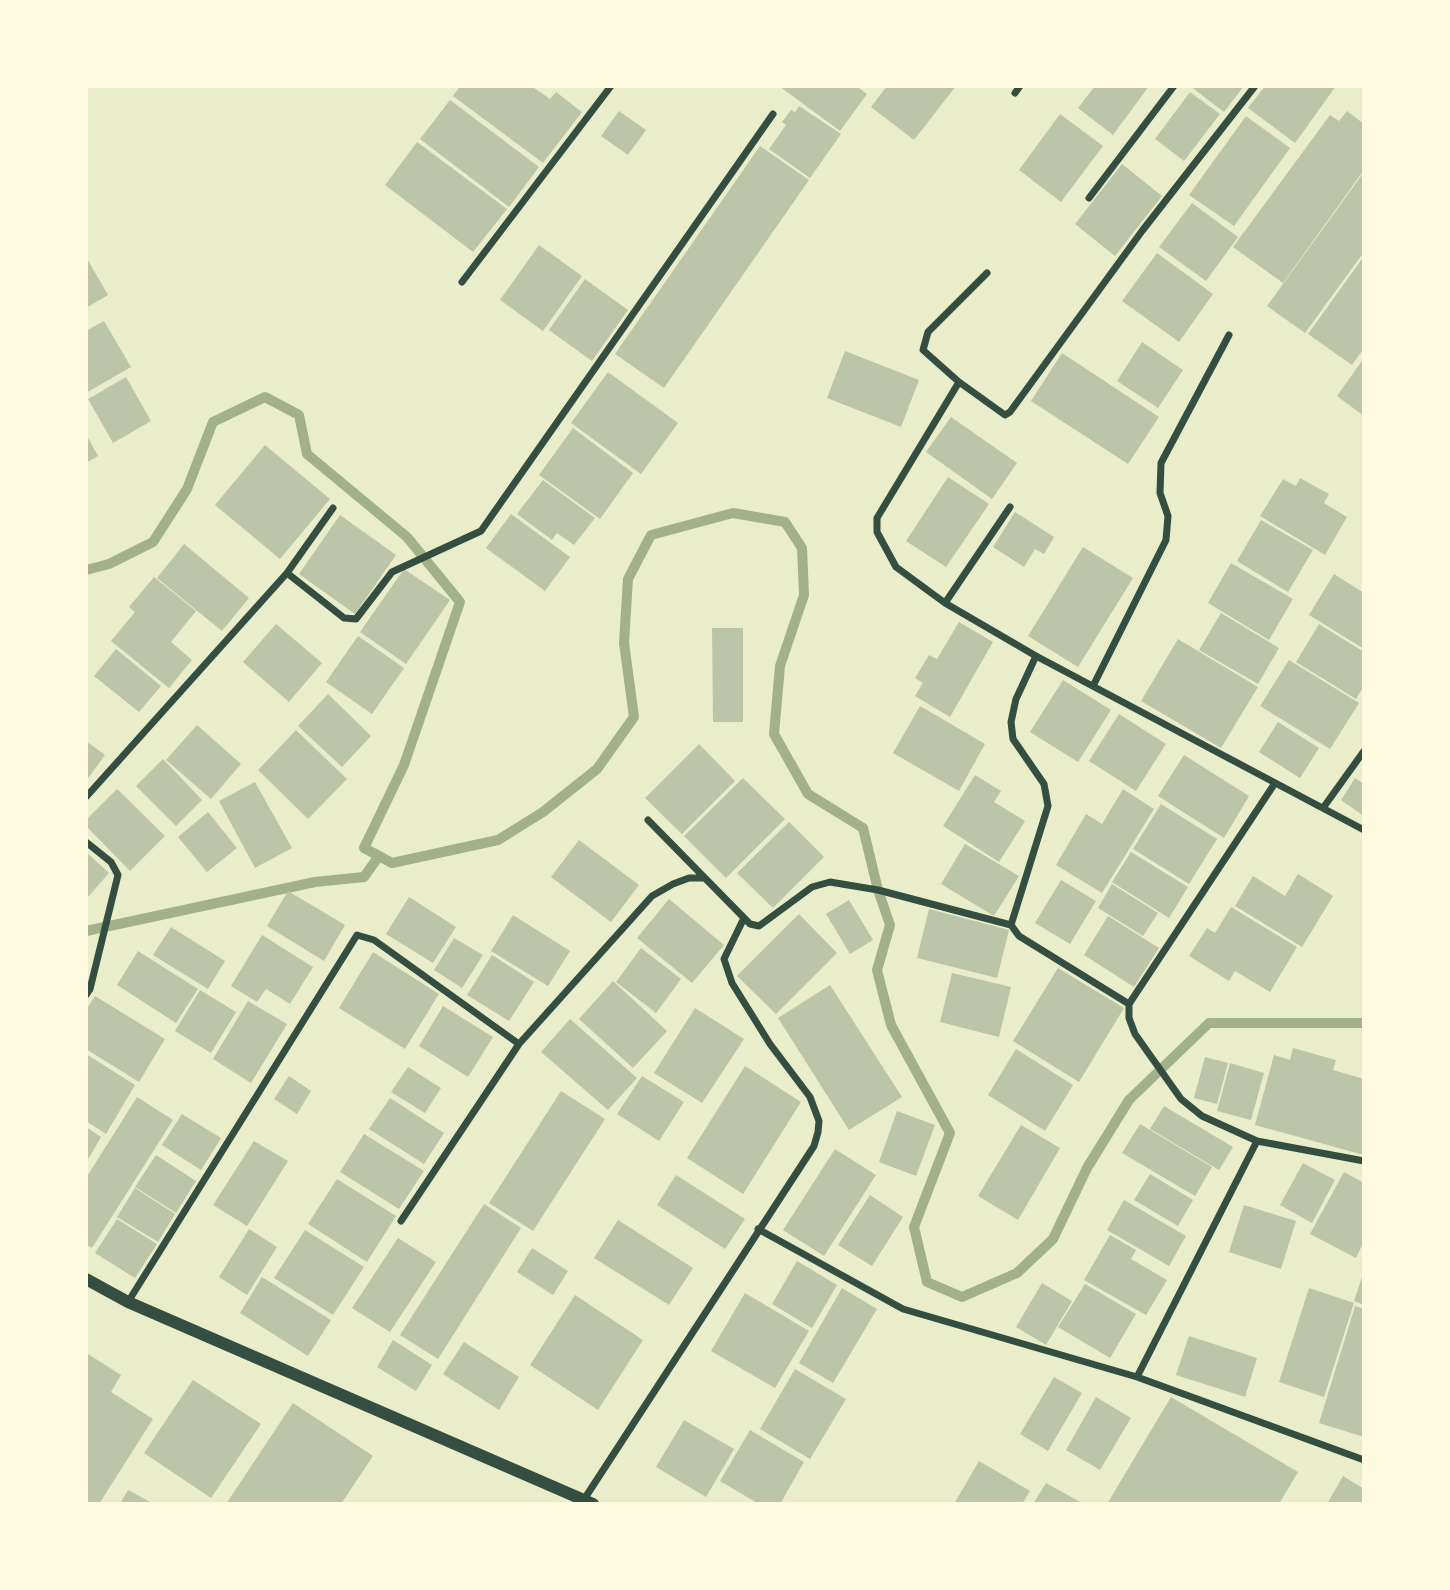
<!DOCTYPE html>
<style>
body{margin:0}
#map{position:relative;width:1450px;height:1590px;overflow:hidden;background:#e9edc9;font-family:Montserrat,sans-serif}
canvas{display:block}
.frame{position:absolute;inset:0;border:88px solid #fefae0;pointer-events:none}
</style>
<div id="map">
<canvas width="1450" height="1590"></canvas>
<div class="frame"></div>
</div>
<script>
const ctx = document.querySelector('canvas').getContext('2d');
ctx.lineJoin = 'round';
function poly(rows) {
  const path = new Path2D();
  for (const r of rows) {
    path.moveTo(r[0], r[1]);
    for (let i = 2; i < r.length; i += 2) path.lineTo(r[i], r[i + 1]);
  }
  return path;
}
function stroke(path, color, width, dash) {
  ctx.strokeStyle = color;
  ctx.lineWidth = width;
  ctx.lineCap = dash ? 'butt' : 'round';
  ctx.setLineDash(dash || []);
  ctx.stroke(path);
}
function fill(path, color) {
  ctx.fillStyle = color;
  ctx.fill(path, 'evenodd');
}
stroke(poly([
 [86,570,109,564,153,542,187,489,213,422,265,397,299,415,307,454,407,537,460,602,404,765,364,848,392,863,498,840,543,812,597,769,634,717,624,643,628,579,651,535,733,513,785,522,802,548,804,595,780,666,774,734,808,794,863,828,878,890,890,925,877,970,891,1025,950,1133,914,1227,927,1282,962,1297,1017,1273,1053,1239,1087,1168,1129,1100,1209,1023,1364,1023],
 [86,931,315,882,364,877,379,856]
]), '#a3b18a', 10);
fill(poly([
 [460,86,531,86,550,99,556,92,582,112,543,163,453,96],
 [779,86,856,86,867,94,840,131],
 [887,86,956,86,914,140,871,107],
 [1095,86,1149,86,1113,135,1078,108],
 [1190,86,1244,86,1224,112],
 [1265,86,1336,86,1295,143,1248,108],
 [1190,92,1220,114,1184,161,1155,139],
 [450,100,539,167,509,207,420,139],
 [799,106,841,134,810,178,769,149,786,125,782,122,791,110,795,112],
 [619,111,646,130,628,155,601,136],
 [1347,111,1364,124,1364,170,1283,283,1233,247,1330,115,1339,121],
 [1060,114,1103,146,1061,202,1019,170],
 [1246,116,1290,148,1234,226,1189,195],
 [417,142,507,209,473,252,385,185],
 [760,146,809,180,664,388,615,354],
 [1122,164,1162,196,1115,256,1075,224],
 [1364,172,1364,252,1305,333,1267,306],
 [1192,203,1238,237,1206,281,1159,247],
 [539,245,582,276,543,331,500,300],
 [1157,253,1213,294,1179,342,1122,301],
 [1364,256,1364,348,1352,365,1308,334],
 [86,257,108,295,86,308],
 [585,279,628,310,592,361,549,330],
 [104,321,131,367,86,393,86,331],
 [1142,342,1183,370,1158,408,1117,381],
 [845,351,919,380,901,427,827,398],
 [1062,353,1159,417,1128,464,1031,401],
 [1364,358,1364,416,1337,396],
 [608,372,678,423,641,474,571,423],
 [126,377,151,421,113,443,88,399],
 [951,417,1017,463,992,499,926,452],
 [573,428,633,473,600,519,539,475],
 [86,434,98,456,86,463],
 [265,445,330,499,280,559,215,505],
 [948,477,989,504,946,567,906,541],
 [1300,478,1329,494,1324,503,1347,517,1325,555,1260,516,1283,479,1296,486],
 [543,480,595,518,574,545,557,533,552,540,517,514],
 [1015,512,1054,537,1044,554,1035,549,1024,567,993,547],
 [511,514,570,557,545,591,486,548],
 [340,515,396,555,355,614,299,574],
 [1261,520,1313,550,1288,592,1237,561],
 [184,544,249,598,222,631,157,578],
 [1083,547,1133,578,1078,667,1028,636],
 [1231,563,1293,599,1269,640,1208,603],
 [404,569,450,600,406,664,360,632],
 [1334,574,1364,593,1364,649,1309,615],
 [154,577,196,611,171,642,192,660,169,688,111,641,135,612,129,607],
 [1221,613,1279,648,1258,684,1199,650],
 [959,622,993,642,950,717,915,696,923,683,915,678,929,655,937,659],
 [276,624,322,663,289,702,243,662],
 [1319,624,1364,652,1364,686,1356,699,1296,662],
 [712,628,743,628,743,722,713,722],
 [358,636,404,668,372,714,326,682],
 [1178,639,1258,687,1221,748,1141,701],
 [116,649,161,686,139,712,94,676],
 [1289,660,1359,703,1330,749,1260,706],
 [1063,680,1111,710,1078,762,1030,732],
 [328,694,371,736,342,767,298,726],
 [920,706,985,744,959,791,893,753],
 [1119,714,1166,744,1136,791,1089,761],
 [1278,722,1319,748,1300,778,1259,752],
 [197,725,241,764,211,799,166,760],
 [296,730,347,779,308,819,258,770],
 [86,741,105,755,86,781],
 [699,744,735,781,682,834,645,798],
 [1184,755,1249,796,1224,838,1158,796],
 [163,759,202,800,176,826,136,786],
 [975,775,1001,791,994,802,1025,821,999,862,943,826],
 [743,778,785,819,726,878,684,836],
 [1355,778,1364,784,1364,816,1341,800],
 [255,782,292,848,255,868,219,801],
 [117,789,165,836,130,871,86,826,86,820],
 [1123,789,1154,809,1102,893,1056,865,1086,814,1102,824],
 [1161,804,1217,839,1189,884,1133,849],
 [208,812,237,848,207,872,178,837],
 [789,822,824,857,773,908,737,873],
 [579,840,639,885,611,922,551,877],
 [965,844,1019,876,994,916,941,884],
 [86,852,109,873,88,897,86,895],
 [1131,852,1188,887,1169,918,1112,882],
 [1298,874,1333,896,1302,947,1235,906,1253,876,1285,896],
 [1061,880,1096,901,1070,944,1035,923],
 [1112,884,1158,913,1143,936,1098,908],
 [288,891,345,925,324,961,267,926],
 [409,897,456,927,433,963,386,934],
 [669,899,724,945,692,983,637,938],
 [849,900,873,940,850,954,826,914],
 [1231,907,1297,947,1270,992,1235,971,1229,981,1189,956,1207,928,1215,933],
 [929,909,1009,930,997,978,917,958],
 [799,914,837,953,776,1014,737,976],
 [513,915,570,951,548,986,491,951],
 [1108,916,1159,948,1134,987,1084,955],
 [171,927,225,961,208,989,153,955],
 [262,935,313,967,290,1004,266,989,257,1002,231,986],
 [454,938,483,955,462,988,434,970],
 [641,948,681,979,656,1013,616,982],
 [138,951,198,989,176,1023,117,985],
 [373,952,439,994,405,1049,339,1008],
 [492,955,534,982,509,1021,467,995],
 [1058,968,1124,1008,1079,1082,1013,1041],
 [952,973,1011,987,999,1037,940,1022],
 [613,981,667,1031,633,1068,579,1019],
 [830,985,902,1097,849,1130,778,1018],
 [200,990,236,1012,211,1053,175,1031],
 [95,996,165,1039,139,1082,86,1049,86,1010],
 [248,1001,287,1024,251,1083,213,1059],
 [443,1006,493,1037,468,1077,419,1046],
 [695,1008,744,1039,702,1103,654,1073],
 [570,1019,637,1078,608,1110,541,1052],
 [1293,1048,1336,1060,1333,1070,1364,1079,1364,1155,1255,1125,1274,1055,1290,1060],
 [1016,1049,1073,1085,1045,1131,988,1095],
 [86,1054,135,1085,106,1134,86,1121],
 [1205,1057,1228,1063,1217,1104,1194,1098],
 [1230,1063,1264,1073,1251,1120,1217,1111],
 [745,1066,801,1102,743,1194,687,1158],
 [408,1067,441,1088,425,1113,391,1092],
 [289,1076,311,1091,297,1114,274,1099],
 [642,1076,684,1102,659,1141,617,1114],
 [561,1091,605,1119,533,1231,489,1203],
 [137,1097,173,1120,92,1248,86,1244,86,1178],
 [390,1098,444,1133,424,1164,369,1129],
 [1164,1106,1233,1147,1219,1170,1150,1129],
 [897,1111,935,1125,916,1176,879,1162],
 [182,1114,221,1138,201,1170,162,1145],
 [1140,1124,1212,1167,1195,1196,1122,1153],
 [1021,1125,1060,1148,1018,1220,978,1196],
 [86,1127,101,1137,86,1163],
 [364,1134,424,1171,399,1209,340,1172],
 [254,1141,288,1161,247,1226,213,1205],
 [835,1149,876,1175,824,1256,783,1230],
 [156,1155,196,1181,176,1213,135,1187],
 [1303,1163,1335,1180,1312,1223,1280,1205],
 [1344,1172,1364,1183,1364,1241,1356,1258,1310,1234],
 [1150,1174,1193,1200,1178,1226,1134,1200],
 [676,1175,745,1219,725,1249,657,1205],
 [337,1179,396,1216,367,1262,308,1224],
 [135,1188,175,1214,158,1242,117,1217],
 [870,1195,903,1217,872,1266,838,1245],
 [1124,1200,1186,1236,1169,1266,1107,1230],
 [484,1204,521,1228,438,1359,400,1335],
 [1244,1205,1296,1221,1281,1269,1229,1252],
 [117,1219,157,1244,135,1278,95,1253],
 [618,1220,693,1268,669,1305,594,1258],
 [249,1229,277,1247,247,1295,219,1277],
 [305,1230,364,1267,333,1315,274,1278],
 [1110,1235,1136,1250,1131,1259,1167,1280,1146,1315,1084,1280],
 [398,1238,436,1262,390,1332,352,1308],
 [532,1248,568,1271,553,1295,517,1272],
 [797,1261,837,1285,812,1328,772,1304],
 [1364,1271,1364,1305,1354,1301],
 [262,1277,331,1320,308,1356,240,1313],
 [1042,1283,1072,1301,1046,1345,1016,1327],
 [1085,1284,1136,1314,1110,1358,1058,1327],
 [842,1288,877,1309,833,1383,799,1363],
 [1309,1288,1354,1303,1324,1397,1279,1382],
 [745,1293,809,1331,775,1388,711,1351],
 [575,1295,643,1340,598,1410,530,1365],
 [1355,1306,1364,1309,1364,1437,1319,1423],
 [1189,1336,1257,1358,1245,1397,1176,1375],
 [393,1340,432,1365,416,1391,377,1367],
 [464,1342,519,1377,499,1410,443,1374],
 [88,1354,121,1375,111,1392,153,1419,99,1504,86,1504,86,1358],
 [795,1369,846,1399,810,1459,760,1429],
 [1054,1377,1082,1393,1048,1451,1020,1434],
 [193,1380,261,1424,211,1498,144,1453],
 [1096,1397,1131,1418,1100,1470,1066,1450],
 [1171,1397,1298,1472,1279,1504,1107,1504],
 [293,1403,373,1456,341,1504,226,1504],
 [684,1420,734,1449,706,1497,656,1467],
 [750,1430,804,1462,780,1504,759,1504,720,1481],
 [979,1461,1030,1491,1022,1504,954,1504],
 [1343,1476,1364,1489,1362,1504,1327,1504],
 [1046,1483,1084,1504,1033,1504],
 [128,1490,154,1504,120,1504]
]), '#bcc5a7');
stroke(poly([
 [1015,93,1020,86],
 [1089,198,1174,86],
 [987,273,928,332,923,350,959,382,1005,415,1010,412,1142,231,1255,86],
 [462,282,611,86],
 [1010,507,945,603,1036,656,1364,830],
 [287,573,344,618,356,619,392,572,481,531,773,114],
 [945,603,896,567,877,532,877,518,959,382],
 [1036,656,1016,699,1011,722,1013,739,1044,784,1048,806,1011,925,1019,936,1129,1004],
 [1093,686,1166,540,1168,516,1160,493,1161,463,1229,335],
 [1275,783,1129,1004,1129,1018,1135,1034,1181,1099,1202,1116,1257,1141,1364,1161],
 [86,797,287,573,333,508],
 [1323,808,1364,751],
 [648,820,750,924,759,926,812,887,830,882,878,890,1011,925],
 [86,842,111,862,118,875,90,989,86,995],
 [401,1221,519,1044],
 [758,1229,903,1309,1137,1377,1364,1460],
 [128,1302,357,935,374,940,519,1044,652,896,673,884,689,878,704,878],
 [1137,1377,1257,1141],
 [583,1501,814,1146,818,1132,819,1121,810,1097,770,1044,732,983,724,959,743,920]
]), '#344e41', 7);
stroke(poly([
 [86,1279,128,1302,593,1504]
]), '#344e41', 12);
</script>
